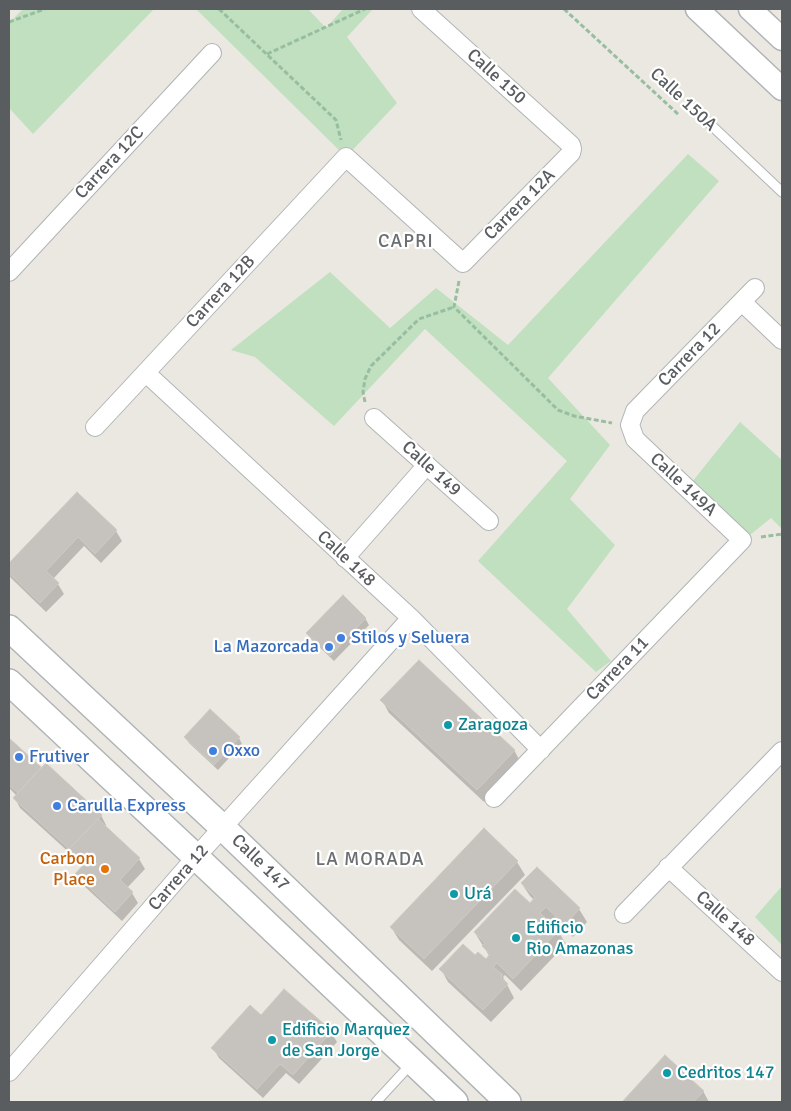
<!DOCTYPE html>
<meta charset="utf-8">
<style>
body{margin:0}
#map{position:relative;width:791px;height:1111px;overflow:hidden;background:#ebe8e1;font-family:Signika,sans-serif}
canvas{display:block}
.frame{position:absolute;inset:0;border:10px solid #595d60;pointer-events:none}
</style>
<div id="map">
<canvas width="791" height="1111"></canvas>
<div class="frame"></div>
</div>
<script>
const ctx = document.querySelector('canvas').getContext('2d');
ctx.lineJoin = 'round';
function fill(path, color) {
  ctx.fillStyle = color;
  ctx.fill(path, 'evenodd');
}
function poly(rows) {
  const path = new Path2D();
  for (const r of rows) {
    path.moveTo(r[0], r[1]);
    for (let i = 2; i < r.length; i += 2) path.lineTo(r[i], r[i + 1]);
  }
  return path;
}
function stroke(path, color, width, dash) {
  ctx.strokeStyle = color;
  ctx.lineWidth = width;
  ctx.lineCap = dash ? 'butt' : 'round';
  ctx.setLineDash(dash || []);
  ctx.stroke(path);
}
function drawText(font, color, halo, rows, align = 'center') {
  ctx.font = font + ' Signika,sans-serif';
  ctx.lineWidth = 4.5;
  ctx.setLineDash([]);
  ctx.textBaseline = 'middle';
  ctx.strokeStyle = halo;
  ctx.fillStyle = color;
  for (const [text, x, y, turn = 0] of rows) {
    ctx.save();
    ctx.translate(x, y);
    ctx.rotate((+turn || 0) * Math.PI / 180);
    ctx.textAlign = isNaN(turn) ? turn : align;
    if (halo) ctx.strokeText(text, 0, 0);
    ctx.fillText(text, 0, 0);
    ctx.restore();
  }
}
fill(poly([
 [23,9,154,9,33,134,9,108,9,23],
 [196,9,308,9,326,28,343,9,373,9,347,37,397,103,346,157],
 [688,154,719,181,548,378,610,445,570,499,615,545,567,609,611,661,596,672,478,561,567,461,425,329,334,426,255,357,231,350,330,272,390,328,436,288,508,345],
 [740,422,782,460,782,529,771,518,750,535,692,482],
 [782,886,782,945,755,917]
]), '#c0e0bf');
fill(poly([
 [77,494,116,531,122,541,101,563,84,546,53,579,58,584,64,594,46,612,11,578,9,575,9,564],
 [365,618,369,625,334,661,311,639,308,633],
 [382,700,514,750,521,763,484,802,389,713],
 [185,737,239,738,242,744,218,770,189,743],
 [9,740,41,769,101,815,106,825,105,827,139,859,145,869,127,888,132,893,138,903,122,921,82,884,76,875,84,866,20,808,15,798,17,796,9,788],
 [484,830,517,862,525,875,432,971,399,940,391,927],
 [537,869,579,909,587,922,573,937,554,919,550,923,558,931,566,944,521,991,505,975,503,977,514,998,491,1022,448,982,441,969,475,956,486,961,490,957,475,933,530,904,534,900,530,896,522,884],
 [331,1032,337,1042,299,1084,286,1073,263,1098,219,1058,213,1048],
 [665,1057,703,1091,709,1102,624,1102]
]), '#0003');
const building = poly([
 [77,492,117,530,95,554,78,537,46,571,59,583,40,603,9,573,9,563,77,492],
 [343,595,366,618,330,656,306,633,343,595],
 [419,660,515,750,477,790,380,700,419,660],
 [210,709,240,737,214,765,184,737,210,709],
 [9,738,41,767,18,793,9,785,9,738],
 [46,763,102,815,69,849,13,798,46,763],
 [98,819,140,858,120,880,133,892,115,912,75,874,85,863,69,849,98,819],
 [484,828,518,861,424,959,390,927,484,828],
 [537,867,580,908,565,925,546,907,540,913,559,930,513,979,497,963,493,967,503,975,501,977,508,984,483,1010,439,969,463,944,475,955,478,952,486,959,490,954,482,946,485,943,474,932,515,889,530,903,535,897,521,883,537,867],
 [284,989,332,1031,293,1075,280,1064,257,1089,211,1048,250,1005,261,1015,284,989],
 [665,1055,704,1091,693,1102,622,1102,665,1055]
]);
fill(building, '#c6c3be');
stroke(building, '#cfcac0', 1);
const service = poly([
 [693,108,782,192],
 [376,1102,411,1064]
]);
const minor = poly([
 [9,272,212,53],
 [742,302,782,340],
 [146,373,411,618,541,750],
 [374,418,489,521],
 [95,427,346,157,463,263,571,153,572,149,571,145,421,9],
 [345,558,427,465],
 [494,798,742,540,635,439,630,425,635,411,755,288],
 [668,867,782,972],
 [624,914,782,751],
 [9,1072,196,857,411,618]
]);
const tertiary = poly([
 [697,9,782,89],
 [750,9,782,39]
]);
const secondary = poly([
 [9,628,223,828,508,1102],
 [9,682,196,857,455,1102]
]);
stroke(service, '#b1b4b7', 11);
stroke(minor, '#b1b4b7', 20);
stroke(tertiary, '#b1b4b7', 25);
stroke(secondary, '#b0b4b7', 28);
stroke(poly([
 [219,9,336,120,341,140],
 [564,9,679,115],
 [9,22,45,9],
 [267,54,365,9],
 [459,281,454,307,558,410,574,416,612,423],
 [365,402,363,392,365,379,371,366,419,319,454,307],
 [761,537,782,534]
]), '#98bea2', 3, [5, 2.5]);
stroke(service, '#fff', 9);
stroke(minor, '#fff', 18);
stroke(tertiary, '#fff', 22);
stroke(secondary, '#fff', 25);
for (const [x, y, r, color] of [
 [341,638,5,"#3f7fe0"],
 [329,647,5,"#3f7fe0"],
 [448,725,5,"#0f9aa8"],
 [213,751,5,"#3f7fe0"],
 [19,757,5,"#3f7fe0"],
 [57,806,5,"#3f7fe0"],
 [105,869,5,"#e8710a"],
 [454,894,5,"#0f9aa8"],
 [516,938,5,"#0f9aa8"],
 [272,1040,5,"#0f9aa8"],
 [667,1073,5,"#0f9aa8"]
]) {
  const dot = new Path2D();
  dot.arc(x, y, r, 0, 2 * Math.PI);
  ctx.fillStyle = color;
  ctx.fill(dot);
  stroke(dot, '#fff', 2);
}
drawText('18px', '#595d60', '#fff', [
 ["Calle 150",496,77,42],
 ["Calle 150A",683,100,43],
 ["Carrera 12C",110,163,-47],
 ["Carrera 12A",520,205,-45],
 ["Carrera 12B",221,292,-47],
 ["Carrera 12",690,355,-46],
 ["Calle 149",431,469,42],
 ["Calle 149A",683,485,43],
 ["Calle 148",346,559,43],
 ["Carrera 11",618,669,-46],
 ["Calle 147",260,863,44],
 ["Carrera 12",179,878,-49],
 ["Calle 148",725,919,42]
]);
drawText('18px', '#366cbe', '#fff', [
 ["Stilos y Seluera",351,638],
 ["La Mazorcada",319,647,"right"],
 ["Oxxo",223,751],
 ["Frutiver",29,757],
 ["Carulla Express",67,806]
], 'left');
drawText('18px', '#0d838f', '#fff', [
 ["Zaragoza",458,725],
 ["Urá",464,894],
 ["Edificio",526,928],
 ["Rio Amazonas",526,949],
 ["Edificio Marquez",282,1030],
 ["de San Jorge",282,1051],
 ["Cedritos 147",677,1073]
], 'left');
drawText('18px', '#c56008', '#fff', [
 ["Carbon",95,859],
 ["Place",95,880]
], 'right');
ctx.letterSpacing = '1px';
drawText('19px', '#6b6f72', '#fff', [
 ["CAPRI",406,242],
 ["LA MORADA",370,860]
]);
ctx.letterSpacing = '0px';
</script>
